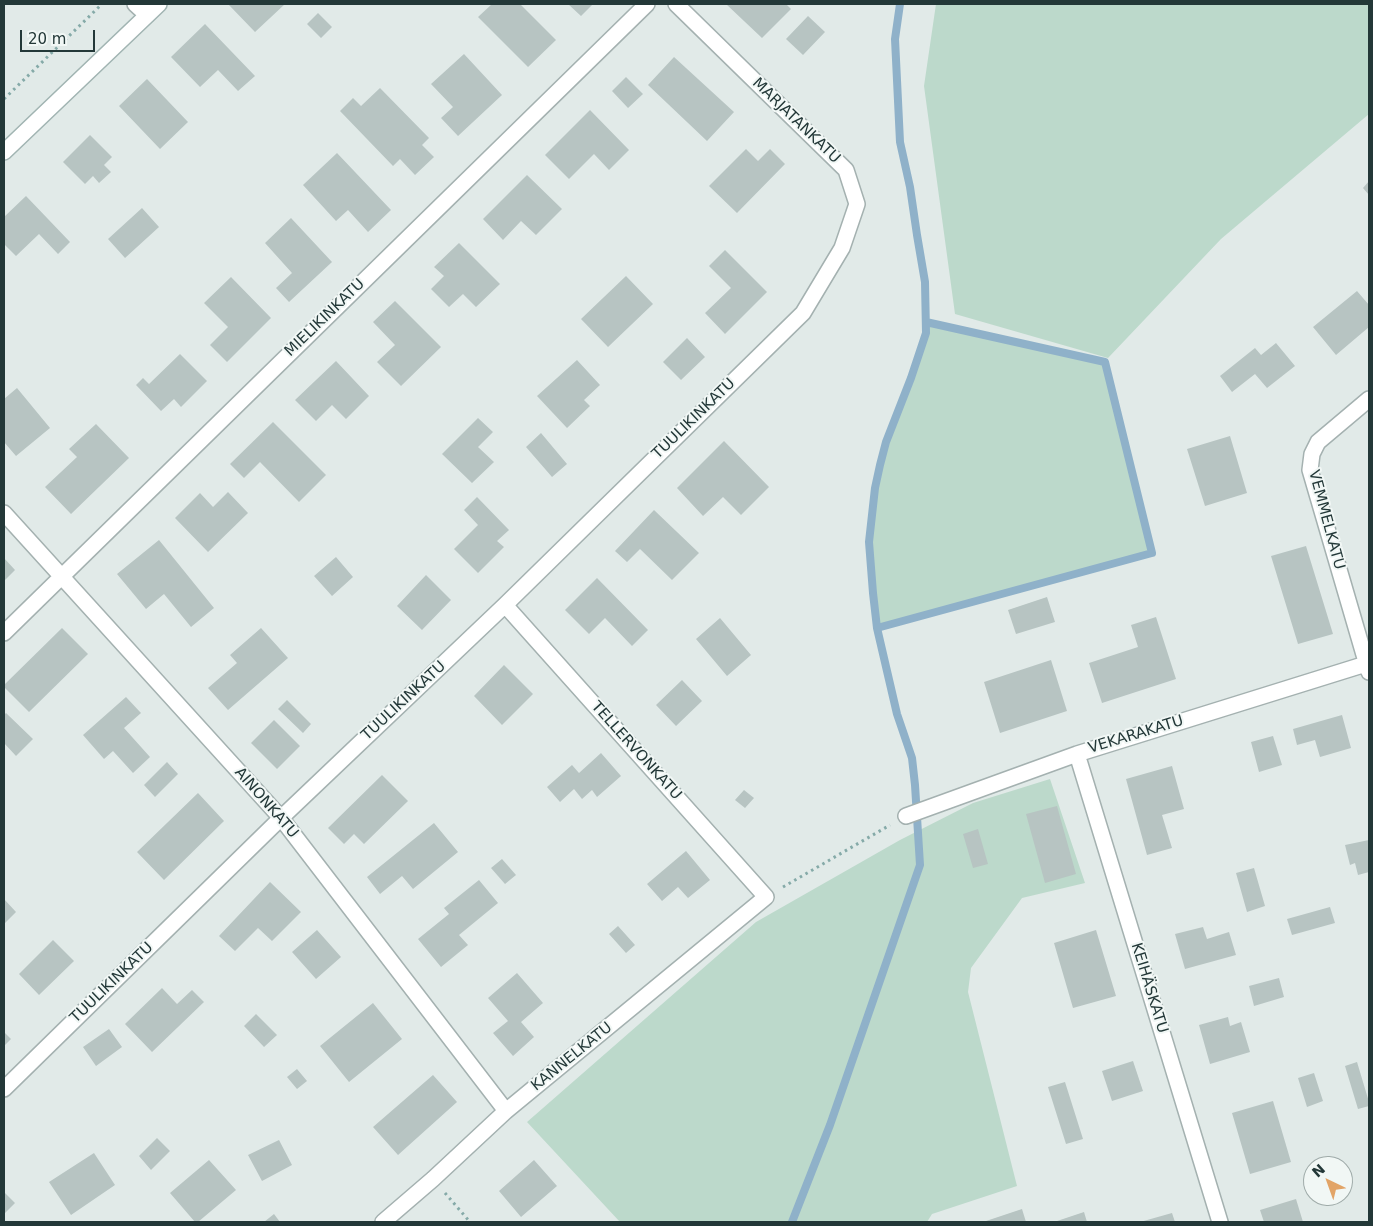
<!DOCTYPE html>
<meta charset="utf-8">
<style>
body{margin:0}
#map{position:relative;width:1373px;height:1226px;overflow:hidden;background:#e1eae8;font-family:"DejaVu Sans",sans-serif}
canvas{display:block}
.frame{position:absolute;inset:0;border:5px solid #233838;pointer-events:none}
.north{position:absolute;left:1303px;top:1156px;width:50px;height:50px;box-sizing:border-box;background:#f1f7f5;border:1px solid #9faba9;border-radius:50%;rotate:318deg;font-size:14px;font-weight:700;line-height:20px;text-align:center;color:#233838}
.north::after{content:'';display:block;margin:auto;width:18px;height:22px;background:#e2a467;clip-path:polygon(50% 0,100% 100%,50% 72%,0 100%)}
.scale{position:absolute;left:20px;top:30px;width:75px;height:22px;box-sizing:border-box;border:2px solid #233838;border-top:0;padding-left:6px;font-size:15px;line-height:18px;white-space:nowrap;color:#233838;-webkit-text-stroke:4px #f1f7f5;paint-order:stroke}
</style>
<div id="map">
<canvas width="1373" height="1226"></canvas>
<div class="frame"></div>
<div class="north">N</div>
<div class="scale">20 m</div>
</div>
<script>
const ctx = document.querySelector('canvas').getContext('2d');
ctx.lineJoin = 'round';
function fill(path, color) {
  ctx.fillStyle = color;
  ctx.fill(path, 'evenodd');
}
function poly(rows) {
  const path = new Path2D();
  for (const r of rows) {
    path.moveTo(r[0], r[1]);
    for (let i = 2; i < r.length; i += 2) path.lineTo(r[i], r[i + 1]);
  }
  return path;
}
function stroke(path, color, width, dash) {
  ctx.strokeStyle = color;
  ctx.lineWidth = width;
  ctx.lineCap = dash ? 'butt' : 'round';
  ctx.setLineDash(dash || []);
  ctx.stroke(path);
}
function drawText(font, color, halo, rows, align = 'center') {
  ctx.font = font + ' "DejaVu Sans",sans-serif';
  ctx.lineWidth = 4;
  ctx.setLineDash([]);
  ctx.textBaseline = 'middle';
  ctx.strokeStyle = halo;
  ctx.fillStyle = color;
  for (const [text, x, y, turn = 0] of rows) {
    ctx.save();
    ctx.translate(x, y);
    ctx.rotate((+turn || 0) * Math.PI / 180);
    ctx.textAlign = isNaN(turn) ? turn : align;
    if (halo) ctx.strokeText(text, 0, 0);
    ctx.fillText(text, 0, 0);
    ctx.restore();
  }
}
fill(poly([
 [936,4,1369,4,1369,114,1221,239,1108,358,955,314,924,86],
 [926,322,1105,362,1152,553,877,628,873,593,869,542,875,488,880,465,886,442,911,378,926,333],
 [1050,779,1085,883,1022,898,971,968,968,992,1017,1186,932,1214,927,1222,620,1222,527,1122,756,922,900,840,973,803]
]), '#bcd9cb');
stroke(poly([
 [877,628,1152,553,1105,362,926,322],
 [792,1222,830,1125,920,865,915,785,912,758,897,714,877,628,873,593,869,542,875,488,880,465,886,442,911,378,926,333,925,282,917,235,910,187,900,142,895,39,900,4]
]), '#8fb1c9', 8);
fill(poly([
 [228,4,285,4,255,32],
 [492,4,520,4,556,40,528,67,478,17],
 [568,4,593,4,581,16],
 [726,4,786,4,791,9,762,38],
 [318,13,332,27,321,38,307,24],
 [808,16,825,32,803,55,786,39],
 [205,24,255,76,238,91,218,70,200,87,171,57],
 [464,54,502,95,458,136,441,118,453,107,431,84],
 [674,57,734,112,707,141,648,85],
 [626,77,643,94,628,108,612,91],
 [147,79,188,122,160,149,119,106],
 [380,88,429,138,422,145,434,157,415,175,400,159,393,166,340,111,353,98,361,106],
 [590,110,629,150,609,170,594,154,569,179,545,155],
 [90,135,112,157,104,165,111,172,99,183,93,176,85,184,63,162],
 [746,149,758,161,770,149,785,164,737,213,709,186],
 [337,153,391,210,368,232,348,210,336,221,303,185],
 [527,175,562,209,536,235,521,221,503,240,483,219],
 [1369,181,1369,195,1363,188],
 [26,196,70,242,58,254,39,234,16,256,4,244,4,217],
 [142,208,159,227,125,258,108,239],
 [291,218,332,262,289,302,276,288,292,273,265,243],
 [459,243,500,284,476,307,463,294,449,307,431,289,444,276,434,267],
 [725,250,767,292,725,334,705,313,731,288,709,266],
 [626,276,653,304,608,347,581,319],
 [231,277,271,318,227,362,210,345,228,327,204,303],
 [1357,291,1369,305,1369,327,1336,355,1313,327],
 [395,301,441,347,401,386,377,362,395,345,373,322],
 [687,338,705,357,681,380,663,362],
 [1276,343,1295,366,1267,388,1255,374,1232,392,1220,376,1255,348,1261,355],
 [180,354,207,381,181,407,174,399,161,411,136,385,143,378,149,384],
 [577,360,600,385,584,400,590,406,567,428,537,396],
 [336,361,369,396,346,419,332,405,316,421,295,400],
 [17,388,50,428,16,456,4,442,4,399],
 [478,418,493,432,478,447,494,462,472,483,442,454],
 [273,422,326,475,299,502,260,462,244,478,230,464],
 [96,424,129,458,71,514,45,487,77,457,69,449],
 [541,433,567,464,552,477,526,447],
 [1230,436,1247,493,1205,506,1187,449],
 [724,441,769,487,741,515,723,497,703,516,677,488],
 [228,492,248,513,208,552,175,518,200,493,213,507],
 [477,497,509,530,497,541,504,547,478,573,454,549,478,525,464,510],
 [654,510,699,553,672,580,640,549,627,562,615,551],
 [159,540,214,608,191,627,164,594,146,609,117,574],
 [1306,546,1333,634,1298,644,1271,556],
 [336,557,353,577,332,596,314,576],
 [4,558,15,570,4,581],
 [426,575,451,600,422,630,397,606],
 [597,578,648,630,632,646,605,618,589,634,565,610],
 [1047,597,1055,622,1016,634,1008,610],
 [1156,617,1176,679,1102,703,1089,663,1138,647,1131,625],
 [720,618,751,655,727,676,696,639],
 [62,628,88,654,29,712,4,687,4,685],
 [261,628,288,658,228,710,208,688,237,663,230,655],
 [1051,660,1067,711,1000,733,984,682],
 [504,665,533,694,502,725,474,696],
 [682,680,702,701,676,726,656,705],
 [126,697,141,713,124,728,150,757,133,773,113,751,104,759,83,735],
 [287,700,311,724,303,733,278,709],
 [6,713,33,739,16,756,4,743,4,715],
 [1342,715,1351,748,1320,757,1315,740,1297,745,1293,729],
 [274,720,300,746,277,769,251,743],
 [1273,736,1282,765,1259,772,1251,742],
 [601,753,621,776,597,797,592,790,582,799,574,789,560,802,547,787,572,765,579,773],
 [167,762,178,774,155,797,144,785],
 [1172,766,1184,809,1162,815,1172,848,1147,855,1126,779],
 [382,775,408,801,364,844,354,834,344,844,328,828],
 [744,790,754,798,745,808,735,800],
 [198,793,224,821,164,880,137,852],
 [1057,806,1076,874,1045,883,1026,814],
 [434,823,458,852,413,889,402,876,380,894,367,877],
 [978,829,988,864,973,868,963,834],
 [1369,840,1369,872,1358,875,1355,863,1350,865,1345,845],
 [686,851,710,880,688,898,678,887,662,901,647,884],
 [502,859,516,875,505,884,491,868],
 [1254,868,1265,906,1247,912,1236,873],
 [479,880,498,903,459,935,468,945,441,967,418,939,449,914,444,908],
 [270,882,301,912,272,941,258,928,235,951,219,936],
 [4,899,16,912,4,924],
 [1330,907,1335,923,1292,935,1287,919],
 [618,926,635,945,626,953,609,934],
 [1203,927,1207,939,1229,932,1236,955,1185,969,1175,934],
 [317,930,341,957,316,979,292,952],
 [1096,930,1116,996,1073,1008,1054,943],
 [53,940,74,961,39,995,19,974],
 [517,973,543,1003,521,1022,534,1037,513,1056,493,1033,508,1021,488,998],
 [1279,978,1284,997,1254,1006,1249,986],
 [162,988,177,1004,192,990,204,1002,152,1052,125,1024],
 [373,1003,402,1039,349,1082,320,1046],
 [256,1014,277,1035,264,1047,244,1026],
 [1228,1017,1230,1026,1241,1022,1250,1052,1210,1064,1199,1025],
 [109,1029,122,1047,96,1066,83,1047],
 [4,1032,11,1039,4,1046],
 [1133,1061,1143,1091,1112,1101,1102,1071],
 [1357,1062,1369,1102,1369,1106,1358,1109,1345,1066],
 [297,1069,307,1081,297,1089,287,1077],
 [1314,1073,1323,1101,1307,1107,1298,1078],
 [433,1075,457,1102,398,1155,373,1127],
 [1065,1082,1083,1139,1066,1144,1048,1087],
 [1273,1101,1291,1162,1250,1174,1232,1113],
 [157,1138,170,1151,151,1170,139,1156],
 [279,1140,292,1165,262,1181,248,1155],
 [94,1153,115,1185,71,1215,49,1182],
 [209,1160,236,1190,198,1222,195,1222,170,1193],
 [534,1160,557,1186,521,1217,499,1191],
 [4,1192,15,1203,4,1214],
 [1296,1199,1303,1222,1264,1222,1260,1210],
 [1022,1209,1026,1222,983,1222],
 [1084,1212,1087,1222,1054,1222],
 [1172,1213,1175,1222,1140,1222],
 [274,1214,280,1222,264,1222]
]), '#b7c4c2');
const street = poly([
 [135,4,147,15],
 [4,513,281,818,506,1111],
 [4,633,647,4],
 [1369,672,1310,470,1312,454,1318,442,1369,399],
 [1077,754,1220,1222],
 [906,816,1077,754,1369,663],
 [4,1089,281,818,505,605,803,313,842,248,857,204,846,170,676,4],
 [383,1222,433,1179,506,1111,766,897,505,605]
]);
const secondary = poly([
 [4,152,159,4]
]);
stroke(street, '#a4b1b0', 18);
stroke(secondary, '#a1b4b2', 18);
stroke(poly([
 [4,99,102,4],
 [783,887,890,825],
 [445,1193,470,1222]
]), '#85aaa8', 3, [2.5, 4]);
stroke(street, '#fff', 15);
stroke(secondary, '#fff', 15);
drawText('15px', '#233838', '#f1f7f5', [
 ["MARJATANKATU",796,121,44],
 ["MIELIKINKATU",325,318,-44],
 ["TUULIKINKATU",694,419,-44],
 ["VEMMELKATU",1326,520,75],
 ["TUULIKINKATU",404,701,-43],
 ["VEKARAKATU",1136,735,-17],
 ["TELLERVONKATU",636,751,48],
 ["AINONKATU",266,803,49],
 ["TUULIKINKATU",112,983,-44],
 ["KEIHÄSKATU",1149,988,73],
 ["KANNELKATU",572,1057,-39]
]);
</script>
